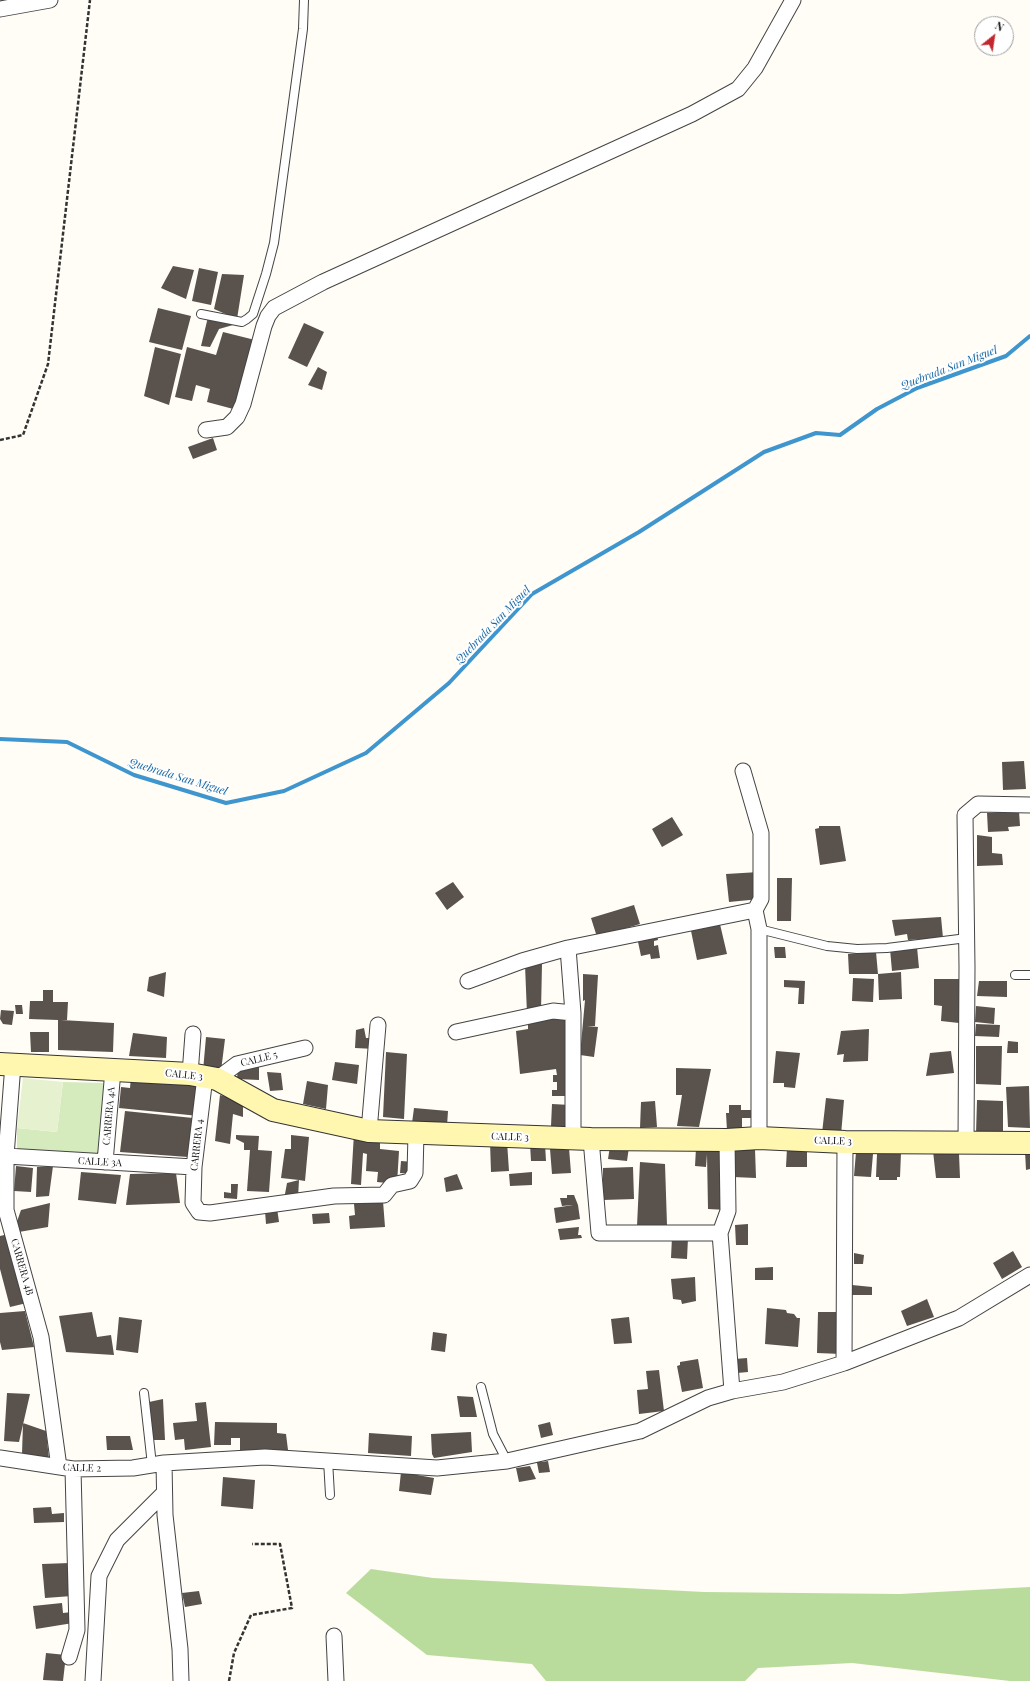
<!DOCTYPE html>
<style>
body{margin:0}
#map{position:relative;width:1030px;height:1681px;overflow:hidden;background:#fffdf5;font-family:"Playfair Display",serif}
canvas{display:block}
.north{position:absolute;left:974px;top:16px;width:40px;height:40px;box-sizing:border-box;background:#fff;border:1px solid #a0a0a0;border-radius:50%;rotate:30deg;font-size:11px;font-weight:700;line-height:16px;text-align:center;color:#111}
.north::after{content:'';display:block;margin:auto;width:14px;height:18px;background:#c4262e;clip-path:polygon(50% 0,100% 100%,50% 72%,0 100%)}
</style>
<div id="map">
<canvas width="1030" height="1681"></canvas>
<div class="north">N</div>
</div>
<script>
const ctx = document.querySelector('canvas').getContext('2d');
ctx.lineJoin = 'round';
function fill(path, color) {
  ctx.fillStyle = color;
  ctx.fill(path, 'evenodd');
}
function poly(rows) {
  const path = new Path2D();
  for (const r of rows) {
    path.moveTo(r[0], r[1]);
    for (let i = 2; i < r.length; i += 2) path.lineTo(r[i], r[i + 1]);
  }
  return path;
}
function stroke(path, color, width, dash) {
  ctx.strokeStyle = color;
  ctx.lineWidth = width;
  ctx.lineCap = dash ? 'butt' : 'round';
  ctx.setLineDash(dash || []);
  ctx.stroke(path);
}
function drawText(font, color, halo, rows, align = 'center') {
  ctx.font = font + ' "Playfair Display",serif';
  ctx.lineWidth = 4;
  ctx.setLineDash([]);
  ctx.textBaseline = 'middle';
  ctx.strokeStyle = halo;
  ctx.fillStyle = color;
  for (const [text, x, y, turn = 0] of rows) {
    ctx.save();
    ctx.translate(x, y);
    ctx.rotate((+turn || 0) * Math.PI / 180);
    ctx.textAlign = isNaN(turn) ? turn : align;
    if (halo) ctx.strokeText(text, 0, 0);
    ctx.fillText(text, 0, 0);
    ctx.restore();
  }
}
fill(poly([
 [63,1082,104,1083,100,1155,17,1149,17,1128,57,1132]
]), '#d5ebbd');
fill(poly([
 [371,1569,433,1578,704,1592,900,1594,1030,1587,1030,1681,1010,1681,852,1663,758,1668,745,1681,546,1681,532,1664,427,1655,346,1593]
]), '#b9dc9c');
fill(poly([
 [23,1078,63,1082,57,1132,17,1128]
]), '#e6f2cf');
stroke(poly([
 [0,739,67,742,134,775,226,803,284,791,366,753,449,683,532,594,639,532,764,452,816,433,840,435,877,409,917,388,1006,356,1030,336]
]), '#3f96cf', 4);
fill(poly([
 [173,266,194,270,186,299,161,288],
 [199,268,218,272,211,305,192,301],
 [222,274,244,275,237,319,214,309],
 [158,308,191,316,182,350,149,342],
 [208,317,233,325,219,329,210,347,201,346],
 [304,323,324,332,307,367,288,358],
 [223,332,255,340,237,410,207,402,210,389,196,385,192,401,175,397,187,347,216,355],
 [155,347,181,354,169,405,144,396],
 [318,367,327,372,322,390,308,385],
 [213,438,217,450,193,459,188,447],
 [1024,761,1026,789,1003,790,1002,762],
 [1019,811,1020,826,1008,827,1009,831,988,832,987,813],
 [672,817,683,835,662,847,652,829],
 [819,826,840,826,846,861,820,865,815,829,819,828],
 [977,835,992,837,992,853,1002,854,1003,865,977,866],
 [759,872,760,899,729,902,726,874],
 [777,878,792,878,791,921,777,921],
 [453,882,464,897,447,910,435,893],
 [634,905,640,924,597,937,591,918],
 [941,917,943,938,908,940,907,934,895,936,892,920],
 [719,920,727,954,697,960,690,926],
 [657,934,658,940,654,941,654,946,658,945,660,958,651,959,650,954,641,956,637,937],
 [774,947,785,947,786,958,775,958],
 [917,947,919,968,892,971,890,949],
 [876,952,878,974,849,974,848,954],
 [542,964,541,1011,527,1014,525,965],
 [166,972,164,997,147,991,149,977],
 [901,972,902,999,879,1000,878,974],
 [583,974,598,975,595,1026,587,1026,598,1027,594,1057,580,1055,585,1000,583,1001],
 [853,978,874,979,873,1002,852,1001],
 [934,979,966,979,961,1002,959,1023,941,1021,942,1006,934,1005],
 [784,980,805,981,804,1004,798,1004,799,988,784,987],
 [979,981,1007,981,1007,997,977,996],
 [43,990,53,990,53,1002,68,1002,67,1020,61,1020,114,1023,113,1052,58,1050,58,1020,29,1019,30,1001,43,1001],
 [15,1005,22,1005,23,1014,16,1014],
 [976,1006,995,1008,994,1024,975,1022],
 [1,1010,14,1011,12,1025,3,1024,0,1019],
 [572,1015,570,1096,552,1096,552,1090,557,1090,557,1082,553,1082,553,1075,557,1075,556,1069,520,1074,516,1031,528,1029,528,1024],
 [976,1024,1000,1025,999,1037,975,1036],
 [364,1028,366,1038,376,1038,375,1049,355,1048,356,1030],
 [869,1029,868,1061,843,1062,844,1054,837,1055,841,1031],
 [30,1032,49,1032,49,1052,31,1052],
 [133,1033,167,1037,166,1058,129,1056],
 [206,1037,225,1039,221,1071,203,1071],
 [1008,1041,1018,1042,1018,1053,1007,1053],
 [976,1046,1002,1046,1001,1085,976,1084],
 [776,1051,800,1053,795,1088,784,1087,784,1083,773,1083],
 [951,1051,954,1073,926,1076,930,1053],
 [386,1052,407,1054,404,1119,383,1117],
 [335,1062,359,1065,357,1084,332,1080],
 [238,1064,259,1065,259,1080,237,1079],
 [676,1068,711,1069,699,1127,677,1126,682,1095,676,1095],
 [267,1072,281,1073,283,1090,270,1091],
 [131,1077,202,1084,199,1116,119,1108,121,1087,130,1088],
 [307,1081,328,1085,326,1109,303,1104],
 [1029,1086,1030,1128,1008,1127,1006,1087],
 [220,1095,243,1102,243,1117,233,1114,230,1144,215,1141],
 [826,1098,844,1100,841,1135,822,1133],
 [977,1100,1003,1101,1003,1133,976,1134],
 [655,1101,657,1127,640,1128,641,1102],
 [552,1104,570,1105,568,1127,551,1126],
 [729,1105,741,1105,741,1110,751,1110,751,1118,742,1118,742,1131,727,1131,726,1113,729,1113],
 [414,1108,448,1111,447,1126,412,1123],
 [125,1111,193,1118,188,1157,120,1152],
 [354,1133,380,1135,380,1149,399,1151,397,1184,377,1182,378,1172,366,1171,367,1154,363,1153,361,1185,351,1184],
 [236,1135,259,1136,258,1150,272,1151,269,1192,247,1191,250,1150,244,1150,244,1143,236,1139],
 [291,1135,309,1137,305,1181,299,1180,298,1198,285,1194,287,1183,299,1180,281,1178,285,1149,291,1149],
 [555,1141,569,1148,571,1173,552,1174,550,1149,555,1149],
 [490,1142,507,1142,509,1171,491,1172],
 [530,1144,545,1144,546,1161,531,1161],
 [1030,1145,1030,1169,1026,1170,1025,1151],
 [610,1146,629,1147,627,1161,608,1159],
 [696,1148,725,1150,727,1210,708,1209,707,1154,706,1167,695,1166],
 [787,1148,807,1148,807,1167,786,1167],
 [731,1149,755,1149,756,1178,733,1177],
 [933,1151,959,1154,960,1178,936,1178],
 [856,1152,873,1154,871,1177,854,1176],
 [901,1153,900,1177,897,1177,897,1180,879,1180,879,1177,876,1177,877,1154],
 [401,1161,414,1162,414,1174,400,1173],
 [640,1162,665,1164,667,1225,637,1226],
 [16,1166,33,1168,31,1192,14,1191],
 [53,1166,49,1196,36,1197,37,1167],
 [633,1167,634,1199,603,1200,603,1168],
 [81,1172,121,1175,116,1204,78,1200],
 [532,1172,532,1185,510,1186,509,1174],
 [176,1173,180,1203,126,1205,130,1174],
 [457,1174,463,1189,446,1192,444,1178],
 [231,1184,238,1184,237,1199,224,1198,224,1192,231,1193],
 [567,1195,574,1195,578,1205,580,1219,556,1223,554,1208,573,1205,562,1206,560,1198,567,1198],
 [383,1201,385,1227,350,1229,349,1216,355,1215,354,1204],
 [50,1203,48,1227,13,1233,21,1210],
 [277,1208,279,1222,266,1224,265,1211],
 [329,1213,330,1223,313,1224,312,1214],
 [748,1224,748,1245,736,1245,735,1225],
 [579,1227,578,1235,581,1235,582,1238,560,1240,558,1229],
 [13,1233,31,1302,10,1307,0,1269,0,1236],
 [672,1237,688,1238,687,1259,671,1258],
 [1013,1251,1022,1267,1002,1279,993,1263],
 [854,1253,864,1255,863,1264,854,1264],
 [773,1267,773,1280,755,1280,755,1268],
 [695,1277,696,1301,682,1304,681,1300,673,1299,671,1279],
 [852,1285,872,1287,872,1295,852,1295],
 [927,1299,934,1317,907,1326,901,1311],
 [767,1308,786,1310,787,1313,794,1314,797,1318,800,1318,798,1347,765,1344],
 [25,1311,34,1347,2,1350,0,1342,0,1313],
 [92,1312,97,1337,111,1335,114,1355,66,1352,59,1316],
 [818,1312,841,1312,841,1354,817,1353],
 [119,1317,142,1320,138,1353,116,1350],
 [629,1317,632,1343,614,1344,611,1319],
 [433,1332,447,1334,445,1352,431,1350],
 [747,1358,748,1372,737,1373,735,1359],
 [698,1359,703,1388,682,1392,677,1366,680,1365,680,1362],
 [659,1370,664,1411,639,1414,637,1390,648,1389,646,1371],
 [7,1393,30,1394,19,1442,4,1441],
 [457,1396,473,1397,477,1417,460,1417],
 [163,1399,165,1440,151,1440,149,1402],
 [206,1402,211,1447,185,1450,184,1439,175,1440,173,1423,197,1421,195,1403],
 [215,1422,277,1423,277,1433,286,1434,288,1450,240,1450,240,1438,231,1438,231,1445,214,1445],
 [550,1422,553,1435,541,1438,538,1425],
 [23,1423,46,1431,49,1459,22,1454],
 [471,1432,472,1452,434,1458,432,1454,431,1434],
 [369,1433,412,1436,411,1456,368,1453],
 [106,1436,130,1436,133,1450,107,1450],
 [541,1457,541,1462,548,1461,550,1472,539,1473,536,1458],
 [530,1466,536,1479,519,1482,516,1468],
 [401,1472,434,1478,431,1495,399,1491],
 [223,1477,255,1480,253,1509,221,1506],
 [51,1507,52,1514,64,1513,64,1522,34,1523,33,1508],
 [70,1563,72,1596,45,1598,42,1564],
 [199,1591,202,1604,185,1607,182,1593],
 [62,1603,63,1613,72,1612,73,1623,36,1629,33,1606],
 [46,1653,66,1655,63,1681,43,1680]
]), '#5a524d');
const lane = poly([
 [201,314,242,322,247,319,253,314,266,274,274,243,303,29,304,0],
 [759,929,827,946,857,949,887,948,967,938],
 [1015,975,1030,975],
 [481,1387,493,1434,507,1461],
 [144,1393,152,1465],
 [328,1460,330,1495]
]);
const street = poly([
 [0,9,50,0],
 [206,430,227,427,237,417,243,404,264,326,268,316,274,308,323,282,692,114,738,89,755,68,793,0],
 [743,771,761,833,761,899,755,910,759,929,759,1138],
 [568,948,573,1013,573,1138],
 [468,981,522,961,568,948,755,910],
 [456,1032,553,1011,573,1013],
 [13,1064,6,1156,6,1210,41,1337,59,1467],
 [190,1074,193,1034],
 [205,1077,194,1167,193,1203,199,1212,210,1213,334,1196,384,1195,392,1185,410,1181,415,1173,416,1134],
 [217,1079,237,1064,305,1048],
 [369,1131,378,1025],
 [591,1139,599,1233,720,1233],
 [727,1140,728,1211,720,1233,732,1391],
 [966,1142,967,967,965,815,978,804,1030,805],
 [6,1156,194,1167],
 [105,1162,113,1070],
 [844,1363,845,1142],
 [0,1458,73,1469,133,1468,164,1463,265,1457,437,1468,507,1461,640,1431,708,1398,732,1391,783,1382,844,1363,959,1318,1030,1275],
 [164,1463,165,1515,180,1649,181,1681],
 [334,1636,336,1681],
 [69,1657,77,1630,73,1469],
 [93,1681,99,1576,117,1540,164,1493]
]);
const secondary = poly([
 [0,1064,190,1074,217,1079,273,1110,369,1131,591,1139,727,1140,759,1138,845,1142,1030,1143]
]);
stroke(lane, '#444', 10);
stroke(street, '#444', 17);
stroke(secondary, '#333', 24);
stroke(poly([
 [0,440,23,435,48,364,90,0],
 [229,1681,234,1653,251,1615,292,1608,280,1544,252,1544]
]), '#333', 2.5, [4, 2]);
stroke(lane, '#fff', 8);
stroke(street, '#fff', 15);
stroke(secondary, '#fff6b0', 22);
drawText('10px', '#111', '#fff', [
 ["CALLE 5",259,1059,-14],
 ["CALLE 3",184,1075,6],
 ["CARRERA 4A",109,1116,-85],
 ["CALLE 3",510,1137,2],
 ["CALLE 3",833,1141,2],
 ["CARRERA 4",197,1145,-84],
 ["CALLE 3A",100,1162,3],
 ["CARRERA 4B",22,1267,74],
 ["CALLE 2",82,1468,2]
]);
drawText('italic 11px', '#1768a6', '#fff', [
 ["Quebrada San Miguel",949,368,-21],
 ["Quebrada San Miguel",493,625,-46],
 ["Quebrada San Miguel",178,777,17]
]);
</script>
